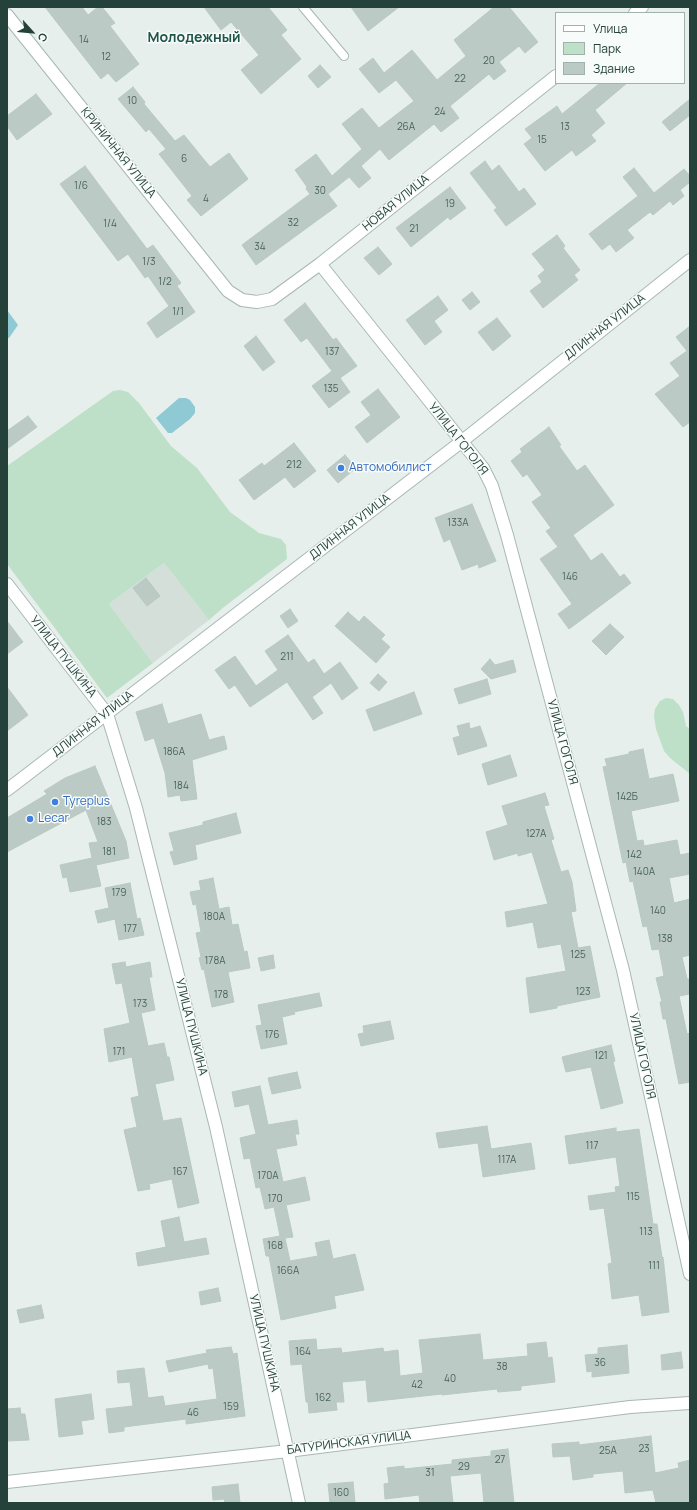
<!DOCTYPE html>
<meta charset="utf-8">
<style>
body{margin:0}
#map{position:relative;width:697px;height:1510px;overflow:hidden;background:#e6efeb;font-family:Manrope,sans-serif}
canvas{display:block}
.frame{position:absolute;inset:0;border:8px solid #24423a;pointer-events:none}
.legend{position:absolute;left:555px;top:12px;width:130px;height:72px;box-sizing:border-box;background:#f7fbf9;border:1px solid #a3b1ad;margin:0;padding:5px 7px;list-style:none;font-size:12px;color:#24423a}
.legend li{display:flex;align-items:center;gap:8px;height:20px}
.legend b{width:20px;border:1px solid #a3b1ad}
.north{position:absolute;left:12px;top:12px;width:40px;height:40px;-webkit-text-stroke:3px #f7fbf9;paint-order:stroke;rotate:117deg;font-size:11px;font-weight:700;line-height:16px;text-align:center;color:#24423a}
.north::after{content:'';display:block;margin:auto;width:14px;height:18px;background:#24423a;clip-path:polygon(50% 0,100% 100%,50% 72%,0 100%)}
</style>
<div id="map">
<canvas width="697" height="1510"></canvas>
<div class="frame"></div>
<ul class="legend">
<li><b style="height:5px;background:#fff"></b>Улица</li>
<li><b style="height:11px;background:#bfe0c8"></b>Парк</li>
<li><b style="height:11px;background:#bbcac4"></b>Здание</li>
</ul>
<div class="north">С</div>
</div>
<script>
const ctx = document.querySelector('canvas').getContext('2d');
ctx.lineJoin = 'round';
function fill(path, color) {
  ctx.fillStyle = color;
  ctx.fill(path, 'evenodd');
}
function poly(rows) {
  const path = new Path2D();
  for (const r of rows) {
    path.moveTo(r[0], r[1]);
    for (let i = 2; i < r.length; i += 2) path.lineTo(r[i], r[i + 1]);
  }
  return path;
}
function stroke(path, color, width, dash) {
  ctx.strokeStyle = color;
  ctx.lineWidth = width;
  ctx.lineCap = dash ? 'butt' : 'round';
  ctx.setLineDash(dash || []);
  ctx.stroke(path);
}
function drawText(font, color, halo, rows, align = 'center') {
  ctx.font = font + ' Manrope,sans-serif';
  ctx.lineWidth = 3;
  ctx.setLineDash([]);
  ctx.textBaseline = 'middle';
  ctx.strokeStyle = halo;
  ctx.fillStyle = color;
  for (const [text, x, y, turn = 0] of rows) {
    ctx.save();
    ctx.translate(x, y);
    ctx.rotate((+turn || 0) * Math.PI / 180);
    ctx.textAlign = isNaN(turn) ? turn : align;
    if (halo) ctx.strokeText(text, 0, 0);
    ctx.fillText(text, 0, 0);
    ctx.restore();
  }
}
fill(poly([
 [164,563,209,620,153,663,109,604]
]), '#d4dfda');
fill(poly([
 [120,390,128,392,139,403,171,446,197,468,230,512,259,533,281,539,286,545,287,559,224,607,209,620,164,563,109,604,153,663,107,698,7,564,7,466,113,391],
 [666,698,673,699,679,705,683,712,686,726,690,729,690,774,670,758,664,751,656,729,654,716,655,709,660,701]
]), '#bfe0c8');
fill(poly([
 [7,310,18,325,9,338,7,338],
 [179,398,186,398,190,400,195,407,195,413,190,419,172,433,168,433,156,418]
]), '#8ec9d4');
const building = poly([
 [45,7,82,7,88,15,98,7,102,7,115,23,110,26,139,64,116,82,108,73,101,79,45,7],
 [204,7,268,7,287,30,281,35,301,59,261,94,241,70,259,55,231,22,221,30,204,7],
 [351,7,399,7,368,31,351,7],
 [494,7,509,7,538,42,525,53,519,46,499,62,506,71,494,80,489,74,450,106,459,118,441,132,434,124,389,160,380,149,361,166,371,178,359,188,349,177,328,194,337,206,256,265,242,245,310,194,306,189,307,187,295,170,316,154,332,176,362,149,342,124,362,108,379,128,414,101,396,80,379,93,359,69,373,58,384,73,412,50,437,80,466,56,454,40,494,7],
 [320,65,331,77,318,88,308,76,320,65],
 [600,83,627,83,595,110,605,123,591,135,596,141,576,156,572,150,545,171,524,144,532,138,525,129,557,106,562,114,600,83],
 [133,87,145,102,144,104,175,141,184,135,210,167,229,153,248,179,201,216,187,200,192,196,159,154,166,149,149,129,146,132,118,99,133,87],
 [36,94,52,114,17,140,7,126,7,116,36,94],
 [690,99,690,115,670,131,662,122,690,99],
 [485,161,492,171,499,165,519,192,524,188,536,204,506,226,494,210,497,208,470,173,485,161],
 [85,166,147,249,153,245,181,283,177,286,195,312,157,338,147,323,169,306,148,276,145,278,128,254,118,261,60,184,85,166],
 [634,168,654,193,684,169,690,176,690,182,680,190,684,196,673,205,670,201,653,215,650,212,627,230,634,238,616,252,610,244,602,250,589,234,638,196,623,177,634,168],
 [450,187,466,208,450,220,448,217,411,247,396,228,450,187],
 [557,235,565,246,563,248,580,270,574,275,578,280,543,308,530,291,542,282,538,276,545,270,532,254,557,235],
 [378,247,392,264,379,275,364,258,378,247],
 [472,292,480,302,470,310,462,300,472,292],
 [438,296,448,310,434,321,442,332,425,345,406,320,438,296],
 [305,303,333,340,336,338,357,366,340,378,350,392,329,408,312,386,332,371,307,338,301,342,284,320,305,303],
 [497,318,511,336,493,351,478,332,497,318],
 [690,326,690,422,683,427,655,394,680,376,670,363,687,351,676,337,690,326],
 [256,336,275,362,263,371,244,346,256,336],
 [378,389,400,417,367,443,355,427,371,415,361,402,378,389],
 [28,416,37,427,7,449,7,431,28,416],
 [549,427,561,445,559,446,577,471,585,465,614,505,573,535,591,561,602,553,620,577,624,574,631,583,569,629,558,614,572,604,540,559,558,547,546,531,551,528,532,502,542,495,527,474,523,477,511,461,522,452,520,449,549,427],
 [294,443,316,471,294,488,285,477,254,500,239,480,262,463,264,466,294,443],
 [345,455,356,468,338,483,327,470,345,455],
 [472,504,496,561,479,568,478,564,462,570,450,539,444,542,435,518,472,504],
 [146,578,160,596,147,606,133,588,146,578],
 [290,609,298,621,288,628,280,616,290,609],
 [348,612,359,622,364,616,385,635,381,639,390,647,376,663,335,626,348,612],
 [7,621,23,642,7,654,7,621],
 [610,624,624,637,606,655,592,641,610,624],
 [288,635,308,663,314,659,324,674,340,662,358,688,342,700,331,683,312,697,323,713,313,720,287,682,250,707,235,685,229,689,215,670,235,656,256,686,278,670,265,651,288,635],
 [490,659,495,665,513,660,516,672,491,679,481,669,490,659],
 [378,674,387,682,379,691,370,683,378,674],
 [487,679,491,694,459,704,454,689,487,679],
 [7,687,28,715,7,731,7,687],
 [414,692,422,714,374,731,366,710,414,692],
 [162,704,168,724,201,714,209,740,224,736,227,749,192,760,197,799,181,801,180,795,168,797,165,773,154,738,145,741,136,712,162,704],
 [469,723,470,729,480,726,487,746,458,755,453,738,460,736,457,726,469,723],
 [643,749,649,779,673,774,679,801,631,811,637,841,643,840,644,846,677,840,680,855,690,853,690,874,669,878,674,903,690,899,690,955,682,957,687,979,690,979,690,994,679,996,687,1034,690,1033,690,1082,679,1084,666,1019,663,1019,660,1002,662,1002,656,978,664,976,659,949,652,950,647,926,643,927,633,881,630,882,626,862,623,863,603,767,607,766,605,759,629,754,629,752,643,749],
 [510,755,517,776,488,785,482,764,510,755],
 [95,766,126,841,129,858,96,865,101,886,70,892,67,877,63,878,60,865,92,858,89,843,98,842,86,810,7,852,7,818,47,794,44,791,65,778,95,766],
 [545,793,549,805,544,806,554,839,551,840,561,872,568,870,572,882,576,911,571,912,578,948,590,946,600,997,557,1006,557,1008,530,1013,526,978,566,971,561,944,538,948,533,922,507,927,505,912,548,904,532,852,518,856,518,853,494,860,486,832,508,825,502,806,545,793],
 [236,813,241,833,195,845,197,859,174,865,170,852,174,851,169,833,203,825,203,822,236,813],
 [213,878,219,909,229,907,232,925,238,924,244,952,247,951,250,968,228,972,234,1002,212,1007,204,969,202,970,199,958,201,957,196,933,201,932,196,904,193,905,190,892,201,890,199,881,213,878],
 [130,883,137,919,140,918,144,935,119,940,115,919,98,923,95,911,109,908,105,888,130,883],
 [273,955,275,968,261,971,258,958,273,955],
 [125,962,126,967,150,962,152,977,149,977,155,1010,141,1013,148,1046,164,1043,167,1057,169,1057,174,1080,155,1084,163,1121,181,1118,199,1203,178,1208,172,1179,149,1184,150,1189,138,1191,124,1130,137,1127,131,1098,139,1096,132,1057,109,1062,104,1029,130,1023,122,983,116,984,112,964,125,962],
 [319,993,322,1006,294,1012,295,1014,282,1017,287,1044,261,1049,256,1026,262,1025,258,1005,319,993],
 [390,1021,394,1039,361,1046,358,1034,364,1033,363,1026,390,1021],
 [611,1045,615,1061,613,1062,623,1103,601,1109,591,1067,566,1072,562,1057,611,1045],
 [297,1072,301,1088,272,1094,268,1078,297,1072],
 [260,1086,268,1125,297,1120,299,1134,295,1134,297,1145,276,1149,283,1182,305,1177,310,1200,286,1205,293,1237,285,1238,290,1261,318,1256,315,1243,329,1240,333,1259,355,1254,364,1290,334,1296,336,1308,281,1320,269,1256,266,1256,263,1239,280,1236,274,1207,265,1209,260,1187,256,1188,250,1158,244,1159,240,1138,256,1134,249,1104,235,1107,232,1092,260,1086],
 [487,1126,491,1149,531,1143,535,1169,483,1177,478,1143,439,1148,436,1133,487,1126],
 [616,1128,616,1132,639,1129,653,1224,657,1224,662,1257,663,1257,669,1312,642,1316,639,1295,612,1299,608,1264,612,1263,604,1208,590,1210,588,1196,616,1192,615,1187,620,1186,616,1157,569,1164,565,1136,616,1128],
 [179,1217,184,1242,206,1238,209,1254,138,1266,136,1253,166,1247,161,1221,179,1217],
 [218,1288,221,1301,201,1305,199,1292,218,1288],
 [41,1305,44,1318,20,1323,17,1310,41,1305],
 [480,1334,483,1360,528,1356,527,1344,546,1342,548,1358,552,1357,555,1382,521,1386,521,1390,498,1392,497,1389,442,1395,442,1394,368,1402,366,1380,342,1382,344,1402,336,1402,337,1410,309,1413,308,1402,306,1402,302,1364,291,1365,289,1341,316,1339,317,1350,341,1348,342,1353,383,1348,384,1352,398,1350,400,1376,423,1373,419,1340,480,1334],
 [627,1345,629,1373,592,1377,592,1371,587,1372,585,1355,598,1354,598,1348,627,1345],
 [231,1347,233,1354,237,1353,245,1416,186,1424,186,1419,124,1427,124,1431,109,1433,106,1409,133,1406,130,1382,118,1383,117,1371,144,1368,148,1398,163,1396,165,1406,217,1399,213,1368,209,1369,208,1364,169,1372,166,1361,207,1353,206,1350,231,1347],
 [681,1352,683,1368,662,1370,661,1355,681,1352],
 [91,1394,94,1419,81,1421,83,1434,59,1437,55,1399,91,1394],
 [20,1408,21,1414,25,1414,29,1440,7,1441,7,1409,20,1408],
 [651,1436,655,1473,679,1468,678,1463,690,1460,690,1503,656,1503,653,1490,625,1493,623,1471,593,1474,593,1477,573,1480,570,1456,553,1457,552,1444,579,1442,579,1445,651,1436],
 [508,1449,514,1503,484,1503,481,1473,450,1476,453,1503,420,1503,419,1495,385,1499,384,1484,389,1483,387,1468,404,1466,404,1469,452,1464,452,1460,491,1456,491,1451,508,1449],
 [353,1482,355,1502,330,1503,328,1484,353,1482],
 [238,1484,240,1503,225,1503,224,1499,213,1500,212,1487,238,1484]
]);
fill(building, '#bbcac4');
stroke(building, '#b8c9c2', 1);
const service = poly([
 [303,7,344,56]
]);
const minor = poly([
 [635,13,642,7],
 [7,15,228,291,242,300,257,302,272,299,320,264,556,76],
 [320,264,483,468,492,486,507,535,623,970,690,1274],
 [7,584,107,714,136,808,216,1127,299,1503],
 [7,1482,288,1451,630,1407,690,1403]
]);
const tertiary = poly([
 [7,790,461,442,690,260]
]);
stroke(service, '#a8b8b2', 10);
stroke(minor, '#a8b8b2', 14);
stroke(tertiary, '#a8b8b2', 14);
stroke(service, '#fff', 8);
stroke(minor, '#fff', 12);
stroke(tertiary, '#fff', 12);
for (const [x, y, r, color] of [
 [341,468,4,"#3f7fe0"],
 [55,802,4,"#3f7fe0"],
 [30,819,4,"#3f7fe0"]
]) {
  const dot = new Path2D();
  dot.arc(x, y, r, 0, 2 * Math.PI);
  ctx.fillStyle = color;
  ctx.fill(dot);
  stroke(dot, '#f7fbf9', 1.5);
}
drawText('10px', '#4a645c', null, [
 ["14",84,40],
 ["12",106,57],
 ["20",489,61],
 ["22",460,79],
 ["10",132,101],
 ["24",440,112],
 ["26А",406,127],
 ["13",565,127],
 ["15",542,140],
 ["6",184,159],
 ["1/6",81,186],
 ["30",320,191],
 ["4",206,199],
 ["19",450,204],
 ["32",293,223],
 ["1/4",110,224],
 ["21",414,229],
 ["34",260,247],
 ["1/3",149,262],
 ["1/2",165,282],
 ["1/1",178,312],
 ["137",332,352],
 ["135",331,389],
 ["212",294,465],
 ["133А",458,523],
 ["146",570,577],
 ["211",287,657],
 ["186А",174,752],
 ["184",181,786],
 ["142Б",627,797],
 ["183",104,822],
 ["127А",536,834],
 ["181",109,852],
 ["142",634,855],
 ["140А",644,872],
 ["179",119,893],
 ["140",658,911],
 ["180А",214,917],
 ["177",130,929],
 ["138",665,939],
 ["125",578,955],
 ["178А",215,961],
 ["123",583,992],
 ["178",221,995],
 ["173",140,1004],
 ["176",272,1035],
 ["171",119,1052],
 ["121",601,1056],
 ["117",592,1146],
 ["117А",507,1160],
 ["167",180,1172],
 ["170А",268,1176],
 ["115",633,1197],
 ["170",275,1199],
 ["113",646,1232],
 ["168",275,1246],
 ["111",654,1266],
 ["166А",288,1271],
 ["164",303,1352],
 ["36",600,1363],
 ["38",502,1367],
 ["40",450,1379],
 ["42",417,1385],
 ["162",323,1398],
 ["159",231,1407],
 ["46",193,1413],
 ["23",644,1449],
 ["25А",608,1451],
 ["27",500,1460],
 ["29",464,1467],
 ["31",430,1473],
 ["160",341,1493]
]);
drawText('12px', '#24423a', '#f7fbf9', [
 ["КРИНИЧНАЯ УЛИЦА",118,153,51],
 ["НОВАЯ УЛИЦА",396,203,-39],
 ["ДЛИННАЯ УЛИЦА",605,327,-38],
 ["УЛИЦА ГОГОЛЯ",458,439,52],
 ["ДЛИННАЯ УЛИЦА",350,527,-38],
 ["УЛИЦА ПУШКИНА",63,657,52],
 ["ДЛИННАЯ УЛИЦА",93,724,-38],
 ["УЛИЦА ГОГОЛЯ",562,742,75],
 ["УЛИЦА ПУШКИНА",191,1027,76],
 ["УЛИЦА ГОГОЛЯ",642,1056,78],
 ["УЛИЦА ПУШКИНА",264,1343,77],
 ["БАТУРИНСКАЯ УЛИЦА",349,1443,-7]
]);
drawText('12px', '#366cbe', '#f7fbf9', [
 ["Автомобилист",349,468],
 ["Tyreplus",63,802],
 ["Lecar",38,819]
], 'left');
drawText('bold 14px', '#1f5548', '#f7fbf9', [
 ["Молодежный",194,38]
]);
</script>
